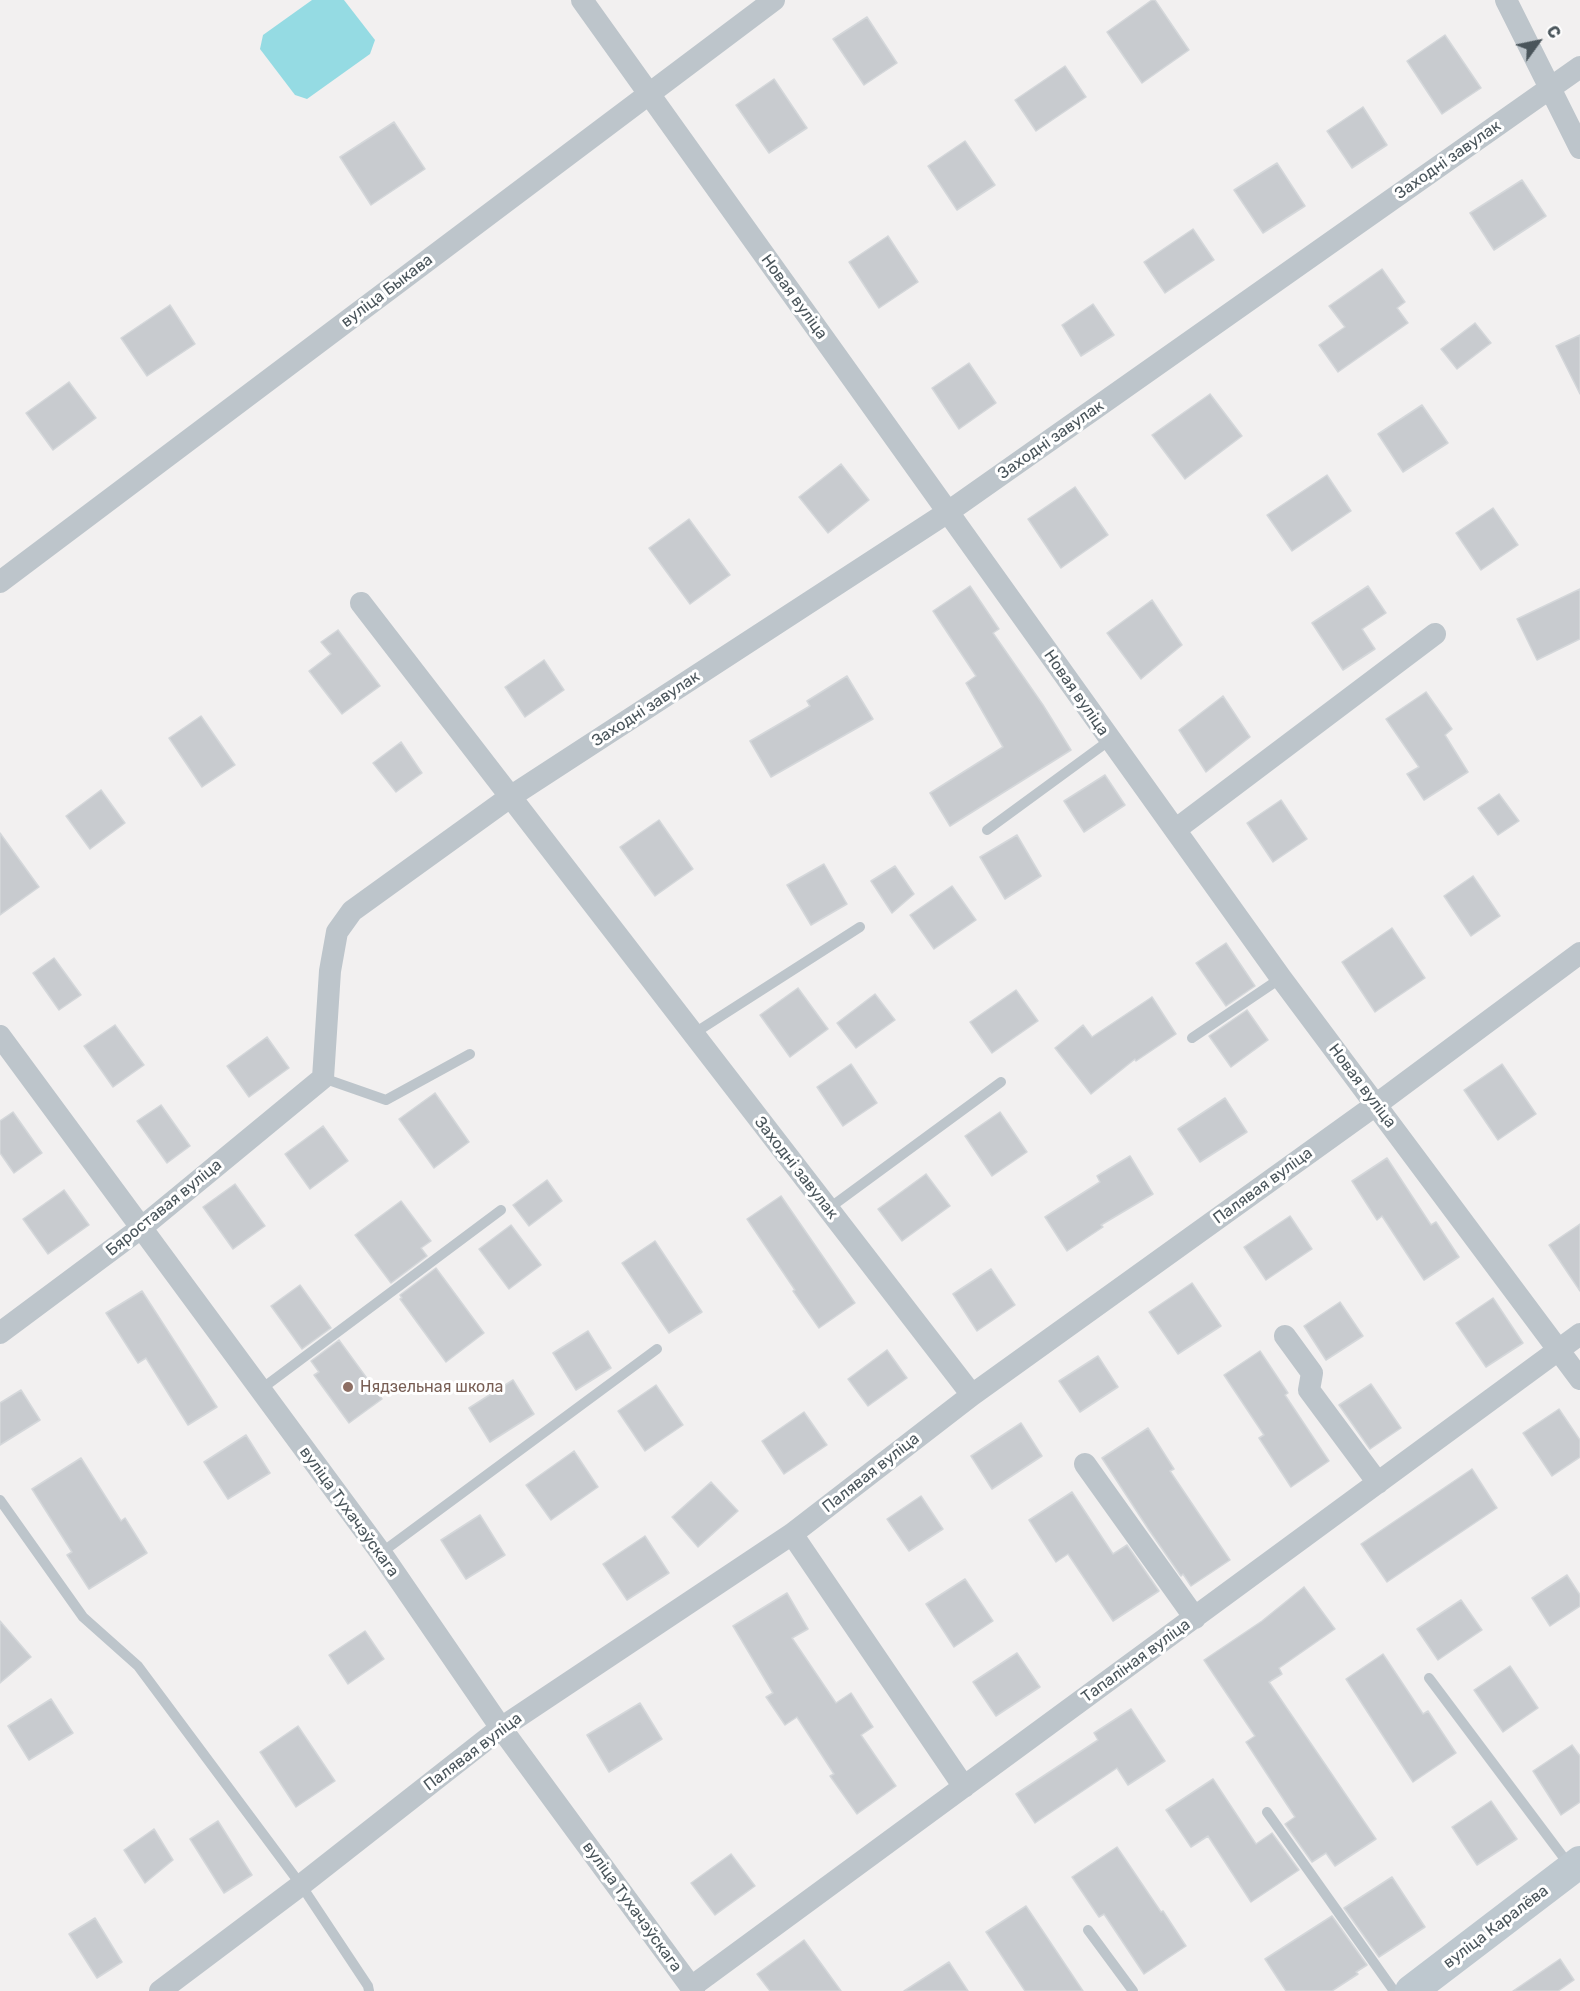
<!DOCTYPE html>
<meta charset="utf-8">
<style>
body{margin:0}
#map{position:relative;width:1580px;height:1991px;overflow:hidden;background:#f2f0f0;font-family:Rubik,sans-serif}
canvas{display:block}
.north{position:absolute;left:1508px;top:12px;width:60px;height:60px;-webkit-text-stroke:4px #fff;paint-order:stroke;rotate:57deg;font-size:16px;font-weight:700;line-height:24px;text-align:center;color:#4a555b}
.north::after{content:'';display:block;margin:auto;width:21px;height:27px;background:#4a555b;clip-path:polygon(50% 0,100% 100%,50% 72%,0 100%)}
</style>
<div id="map">
<canvas width="1580" height="1991"></canvas>
<div class="north">С</div>
</div>
<script>
const ctx = document.querySelector('canvas').getContext('2d');
ctx.lineJoin = 'round';
function fill(path, color) {
  ctx.fillStyle = color;
  ctx.fill(path, 'evenodd');
}
function poly(rows) {
  const path = new Path2D();
  for (const r of rows) {
    path.moveTo(r[0], r[1]);
    for (let i = 2; i < r.length; i += 2) path.lineTo(r[i], r[i + 1]);
  }
  return path;
}
function stroke(path, color, width, dash) {
  ctx.strokeStyle = color;
  ctx.lineWidth = width;
  ctx.lineCap = dash ? 'butt' : 'round';
  ctx.setLineDash(dash || []);
  ctx.stroke(path);
}
function drawText(font, color, halo, rows, align = 'center') {
  ctx.font = font + ' Rubik,sans-serif';
  ctx.lineWidth = 6;
  ctx.setLineDash([]);
  ctx.textBaseline = 'middle';
  ctx.strokeStyle = halo;
  ctx.fillStyle = color;
  for (const [text, x, y, turn = 0] of rows) {
    ctx.save();
    ctx.translate(x, y);
    ctx.rotate((+turn || 0) * Math.PI / 180);
    ctx.textAlign = isNaN(turn) ? turn : align;
    if (halo) ctx.strokeText(text, 0, 0);
    ctx.fillText(text, 0, 0);
    ctx.restore();
  }
}
fill(poly([
 [312,0,344,0,375,40,370,54,307,99,295,95,260,49,263,35]
]), '#95dbe3');
const building = poly([
 [1152,0,1155,0,1189,50,1142,83,1107,32,1152,0],
 [867,17,897,63,864,85,833,39,867,17],
 [1445,35,1481,88,1442,114,1407,61,1445,35],
 [1065,66,1086,97,1036,131,1015,100,1065,66],
 [774,79,807,128,769,153,736,105,774,79],
 [1363,107,1387,145,1352,168,1327,131,1363,107],
 [394,122,425,169,371,205,340,157,394,122],
 [965,141,995,185,957,210,928,166,965,141],
 [1277,163,1305,206,1263,233,1234,190,1277,163],
 [1522,180,1546,216,1494,250,1470,213,1522,180],
 [1193,229,1214,260,1165,293,1144,262,1193,229],
 [888,236,918,282,879,308,849,262,888,236],
 [1382,269,1405,302,1397,308,1408,323,1338,372,1319,345,1345,327,1329,306,1382,269],
 [1093,304,1114,335,1081,356,1062,325,1093,304],
 [170,305,195,344,147,376,121,338,170,305],
 [1475,323,1491,343,1457,369,1441,349,1475,323],
 [1580,335,1580,394,1556,346,1580,335],
 [969,363,996,403,959,429,932,388,969,363],
 [69,382,96,418,53,450,26,413,69,382],
 [1210,394,1242,436,1185,479,1152,435,1210,394],
 [1422,405,1448,443,1403,472,1378,434,1422,405],
 [841,464,869,500,828,533,799,497,841,464],
 [1327,475,1351,511,1292,551,1267,515,1327,475],
 [1075,487,1108,535,1061,568,1028,519,1075,487],
 [1493,508,1518,545,1481,570,1456,533,1493,508],
 [689,519,730,575,690,604,649,548,689,519],
 [970,586,999,629,993,633,1043,705,1071,750,950,826,930,793,1003,747,966,683,976,676,933,611,970,586],
 [1368,586,1386,613,1362,629,1375,649,1343,670,1312,623,1368,586],
 [1580,589,1580,639,1537,660,1517,619,1580,589],
 [1152,600,1182,645,1141,679,1107,633,1152,600],
 [338,630,380,686,342,714,309,671,331,654,321,642,338,630],
 [544,660,564,690,525,717,505,687,544,660],
 [847,676,873,719,771,777,750,741,810,706,807,701,847,676],
 [1426,692,1452,729,1445,735,1468,772,1424,800,1407,774,1419,767,1386,719,1426,692],
 [1223,696,1250,737,1206,772,1179,730,1223,696],
 [201,716,235,765,202,787,169,738,201,716],
 [401,742,422,773,396,792,373,763,401,742],
 [1105,775,1125,805,1084,832,1064,801,1105,775],
 [101,790,125,823,90,849,66,816,101,790],
 [1499,794,1519,821,1498,835,1478,808,1499,794],
 [1281,800,1307,839,1273,862,1247,823,1281,800],
 [659,820,693,869,655,896,620,847,659,820],
 [0,833,39,887,0,915,0,833],
 [1017,835,1041,876,1005,899,980,857,1017,835],
 [824,864,847,904,811,925,787,885,824,864],
 [895,866,914,894,892,913,871,881,895,866],
 [1473,876,1500,916,1471,936,1444,896,1473,876],
 [952,886,976,920,934,949,910,915,952,886],
 [1392,928,1425,978,1375,1012,1342,962,1392,928],
 [1226,943,1255,986,1226,1006,1196,963,1226,943],
 [54,958,81,995,59,1010,33,973,54,958],
 [798,988,828,1029,790,1057,760,1015,798,988],
 [1016,990,1038,1021,992,1053,970,1022,1016,990],
 [875,994,895,1020,856,1048,837,1023,875,994],
 [1152,997,1176,1034,1136,1061,1135,1059,1091,1094,1055,1048,1083,1025,1092,1037,1152,997],
 [1247,1010,1268,1040,1231,1067,1209,1036,1247,1010],
 [115,1025,144,1065,113,1087,84,1046,115,1025],
 [267,1037,289,1068,249,1097,227,1066,267,1037],
 [851,1064,877,1103,843,1126,817,1087,851,1064],
 [1502,1064,1536,1114,1498,1140,1464,1090,1502,1064],
 [435,1093,469,1142,434,1168,399,1119,435,1093],
 [1225,1098,1247,1132,1200,1162,1178,1129,1225,1098],
 [161,1105,190,1146,167,1163,137,1121,161,1105],
 [13,1112,42,1153,14,1173,0,1153,0,1121,13,1112],
 [1000,1112,1027,1152,992,1176,965,1136,1000,1112],
 [323,1126,348,1161,310,1189,285,1154,323,1126],
 [1130,1156,1153,1194,1101,1225,1103,1227,1067,1251,1045,1217,1100,1182,1097,1176,1130,1156],
 [1387,1158,1431,1225,1436,1222,1459,1257,1424,1280,1382,1216,1377,1220,1352,1181,1387,1158],
 [926,1174,950,1206,902,1241,878,1209,926,1174],
 [547,1180,562,1201,529,1226,513,1205,547,1180],
 [235,1184,265,1226,233,1249,203,1207,235,1184],
 [64,1190,89,1225,48,1254,23,1219,64,1190],
 [781,1196,855,1303,819,1328,793,1291,795,1290,747,1219,781,1196],
 [401,1201,431,1241,421,1248,427,1256,391,1283,355,1235,401,1201],
 [1290,1216,1312,1249,1266,1280,1244,1247,1290,1216],
 [1580,1224,1580,1291,1549,1245,1580,1224],
 [511,1225,541,1265,509,1289,479,1249,511,1225],
 [655,1241,702,1312,669,1333,622,1263,655,1241],
 [436,1268,484,1333,446,1362,400,1299,402,1298,400,1295,436,1268],
 [991,1269,1015,1305,977,1331,953,1294,991,1269],
 [1192,1283,1221,1326,1178,1354,1149,1312,1192,1283],
 [300,1285,331,1328,302,1349,271,1306,300,1285],
 [142,1291,217,1407,188,1425,146,1358,138,1363,106,1313,142,1291],
 [1493,1298,1523,1343,1486,1367,1456,1323,1493,1298],
 [1340,1302,1363,1336,1326,1360,1304,1326,1340,1302],
 [588,1331,611,1368,576,1390,553,1353,588,1331],
 [339,1340,382,1399,349,1423,314,1375,319,1372,311,1361,339,1340],
 [887,1350,907,1378,868,1406,848,1379,887,1350],
 [1260,1351,1288,1393,1285,1395,1329,1461,1291,1487,1259,1438,1264,1435,1224,1375,1260,1351],
 [1098,1356,1118,1387,1080,1412,1059,1381,1098,1356],
 [513,1380,534,1414,490,1442,469,1408,513,1380],
 [1371,1384,1401,1428,1370,1449,1339,1405,1371,1384],
 [656,1385,683,1425,645,1451,618,1411,656,1385],
 [21,1390,40,1420,0,1445,0,1403,21,1390],
 [1559,1409,1580,1440,1580,1457,1552,1476,1523,1433,1559,1409],
 [804,1412,827,1445,784,1474,762,1441,804,1412],
 [1021,1423,1042,1456,992,1489,971,1456,1021,1423],
 [1148,1428,1174,1469,1170,1471,1230,1560,1191,1586,1183,1574,1181,1576,1149,1530,1102,1458,1148,1428],
 [246,1435,270,1473,228,1499,204,1462,246,1435],
 [574,1451,598,1487,551,1520,526,1485,574,1451],
 [81,1458,121,1521,125,1518,147,1553,89,1589,67,1555,72,1552,32,1489,81,1458],
 [1472,1469,1497,1508,1387,1582,1361,1544,1472,1469],
 [711,1482,738,1511,698,1547,672,1517,711,1482],
 [1072,1492,1113,1554,1127,1545,1159,1591,1113,1621,1068,1554,1056,1562,1029,1520,1072,1492],
 [921,1496,943,1529,909,1551,887,1519,921,1496],
 [480,1515,505,1555,466,1579,441,1540,480,1515],
 [645,1536,669,1573,627,1600,603,1564,645,1536],
 [1567,1575,1580,1595,1580,1606,1550,1626,1532,1598,1567,1575],
 [965,1579,993,1621,954,1647,926,1604,965,1579],
 [1304,1587,1335,1629,1279,1668,1282,1674,1269,1682,1376,1839,1335,1866,1326,1853,1312,1862,1285,1824,1295,1817,1246,1742,1255,1736,1204,1660,1262,1621,1304,1587],
 [787,1593,808,1629,792,1638,836,1703,851,1693,873,1727,861,1735,896,1786,857,1814,830,1776,834,1774,797,1717,785,1725,766,1697,773,1693,733,1626,787,1593],
 [1461,1600,1482,1630,1438,1660,1417,1629,1461,1600],
 [0,1621,31,1657,0,1683,0,1621],
 [365,1631,384,1659,348,1684,329,1655,365,1631],
 [1017,1653,1040,1687,996,1716,973,1682,1017,1653],
 [1383,1654,1423,1714,1428,1711,1456,1753,1413,1782,1346,1679,1383,1654],
 [1510,1666,1538,1708,1503,1732,1474,1690,1510,1666],
 [51,1699,73,1733,29,1760,8,1726,51,1699],
 [640,1703,662,1739,609,1772,587,1735,640,1703],
 [1131,1709,1165,1761,1128,1785,1117,1768,1035,1823,1016,1794,1098,1740,1094,1733,1131,1709],
 [298,1726,335,1781,296,1807,260,1752,298,1726],
 [1572,1745,1580,1756,1580,1802,1561,1815,1533,1771,1572,1745],
 [1213,1779,1256,1844,1272,1833,1299,1870,1251,1902,1208,1836,1191,1847,1166,1810,1213,1779],
 [1491,1801,1517,1839,1477,1865,1452,1827,1491,1801],
 [218,1821,252,1875,224,1893,190,1839,218,1821],
 [154,1829,173,1860,145,1883,124,1850,154,1829],
 [1117,1847,1161,1912,1163,1911,1186,1946,1144,1974,1104,1914,1099,1917,1072,1877,1117,1847],
 [731,1854,755,1886,715,1915,691,1883,731,1854],
 [1392,1877,1425,1927,1379,1957,1344,1908,1392,1877],
 [1026,1906,1083,1991,1025,1991,986,1932,1026,1906],
 [1332,1916,1367,1965,1356,1972,1358,1974,1332,1991,1286,1991,1265,1959,1332,1916],
 [95,1918,122,1962,97,1978,69,1934,95,1918],
 [804,1940,841,1991,770,1991,757,1974,804,1940],
 [1560,1959,1574,1980,1558,1991,1513,1991,1560,1959],
 [949,1962,968,1991,904,1991,949,1962]
]);
fill(building, '#c8cbcf');
stroke(building, '#d4d7da', 1.5);
stroke(poly([
 [987,830,1110,740],
 [693,1034,860,927],
 [1192,1038,1281,978],
 [323,1078,386,1100,470,1054],
 [828,1209,1001,1082],
 [260,1390,501,1210],
 [0,1500,83,1617,138,1666,301,1885,368,1986,369,1991],
 [381,1553,657,1349],
 [1429,1678,1570,1866],
 [1267,1812,1394,1991],
 [1088,1930,1133,1991]
]), '#bdc5cb', 10);
stroke(poly([
 [582,0,1281,978,1580,1379],
 [1506,0,1580,148],
 [0,582,774,0],
 [361,603,972,1395],
 [1175,830,1435,634],
 [0,1036,381,1553,501,1728,694,1991],
 [0,1333,141,1228,323,1078,330,971,337,932,352,911,510,797,948,512,1580,67],
 [1285,1336,1312,1373,1309,1390,1378,1483],
 [1085,1464,1195,1618],
 [792,1534,964,1787],
 [691,1987,1580,1334],
 [160,1991,301,1885,501,1728,792,1534,972,1395,1377,1104,1580,953]
]), '#bdc5cb', 22);
stroke(poly([
 [1411,1991,1580,1862]
]), '#bec8cf', 32);
for (const [x, y, r, color] of [
 [348,1387,6,"#8d6e63"]
]) {
  const dot = new Path2D();
  dot.arc(x, y, r, 0, 2 * Math.PI);
  ctx.fillStyle = color;
  ctx.fill(dot);
  stroke(dot, '#fff', 2);
}
drawText('16px', '#4a555b', '#fff', [
 ["Заходні завулак",1448,160,-35],
 ["вуліца Быкава",387,291,-37],
 ["Новая вуліца",794,297,54],
 ["Заходні завулак",1051,440,-35],
 ["Новая вуліца",1076,693,55],
 ["Заходні завулак",646,709,-33],
 ["Новая вуліца",1362,1086,53],
 ["Заходні завулак",796,1168,52],
 ["Палявая вуліца",1263,1186,-36],
 ["Бяроставая вуліца",164,1208,-39],
 ["Палявая вуліца",871,1473,-38],
 ["вуліца Тухачэўскага",349,1512,54],
 ["Тапаліная вуліца",1136,1661,-36],
 ["Палявая вуліца",473,1752,-37],
 ["вуліца Тухачэўскага",632,1907,54],
 ["вуліца Каралёва",1496,1927,-37]
]);
drawText('16px', '#785e54', '#fff', [
 ["Нядзельная школа",360,1387]
], 'left');
</script>
